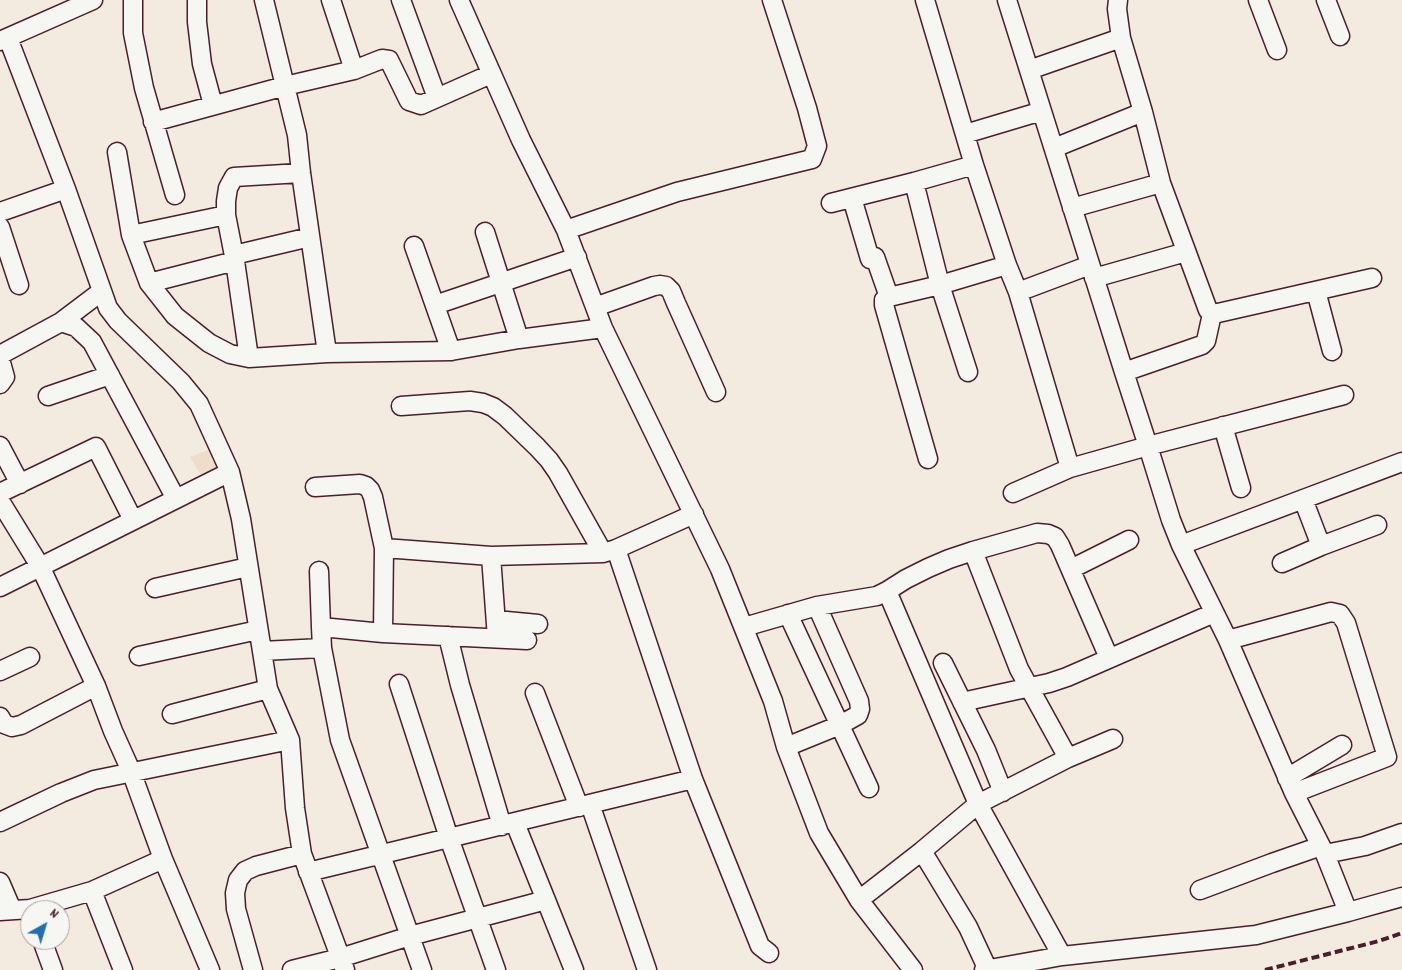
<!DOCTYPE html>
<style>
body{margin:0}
#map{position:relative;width:1402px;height:970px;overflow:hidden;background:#f3eae0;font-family:Dekko,sans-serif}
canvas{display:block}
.north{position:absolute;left:20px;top:900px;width:50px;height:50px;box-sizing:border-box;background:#f6f6f2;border:1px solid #b1a0a2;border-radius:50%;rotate:39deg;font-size:14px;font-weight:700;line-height:20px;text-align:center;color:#4a1f2b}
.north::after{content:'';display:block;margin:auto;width:18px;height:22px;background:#1f6fb2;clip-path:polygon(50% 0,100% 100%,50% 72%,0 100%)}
</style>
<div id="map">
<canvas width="1402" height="970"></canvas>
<div class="north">N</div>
</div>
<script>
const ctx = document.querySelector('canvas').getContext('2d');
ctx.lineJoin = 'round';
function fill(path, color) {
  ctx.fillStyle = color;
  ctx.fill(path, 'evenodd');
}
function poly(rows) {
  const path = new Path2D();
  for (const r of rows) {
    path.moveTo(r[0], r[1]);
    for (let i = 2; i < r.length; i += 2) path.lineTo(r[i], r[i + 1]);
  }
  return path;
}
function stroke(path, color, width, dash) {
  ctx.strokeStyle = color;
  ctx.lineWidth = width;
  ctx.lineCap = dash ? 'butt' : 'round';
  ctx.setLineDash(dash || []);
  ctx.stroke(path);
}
fill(poly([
 [210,449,219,456,210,459,230,472,200,474,190,457]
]), '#f0dccb');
const minor = poly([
 [133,0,133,33,144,88,175,195],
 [197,0,197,22,202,64,213,105],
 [264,0,297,135,301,173,327,353,451,351,519,339,603,328],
 [331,0,354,70],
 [401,0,437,98],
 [459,0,521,140,566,230,603,328,720,569,773,701,786,747,819,833,859,900,913,970],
 [925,0,974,165,1007,265,1018,292,1070,468],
 [1007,0,1124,372,1148,446,1171,520,1181,545,1228,640,1294,793,1325,854,1348,912],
 [1118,0,1117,9,1121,38,1143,112,1161,183,1208,310,1212,314,1218,313,1372,278],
 [1258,0,1277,50],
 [1326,0,1340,36],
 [8,38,66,189,108,308,118,321,181,382,199,404,230,472,241,519,268,689,172,714],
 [0,41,93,0],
 [1029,70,1121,38],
 [153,122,285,86,354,70,382,59,389,60,409,101,421,105,491,74],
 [965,134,1042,111],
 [1054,148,1143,112],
 [117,152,131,235,226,215],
 [914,182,940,285,968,372],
 [852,198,870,259],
 [831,203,914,182,974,165],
 [1072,208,1161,183],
 [0,212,66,189],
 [0,227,19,285],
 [566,230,677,192,812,159,817,146,807,108,772,0],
 [485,232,519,339],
 [131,235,149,283,175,316,209,343,230,354,249,358,327,353],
 [414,246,451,351],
 [234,255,310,237],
 [875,257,889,297],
 [1094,278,1186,252],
 [149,283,235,261],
 [1316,291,1332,351],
 [1018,292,1090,265],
 [435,305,577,257],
 [595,307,654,286,660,285,666,286,671,291,676,303,716,392],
 [61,322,76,327,92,342,176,499],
 [0,355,61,322,102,291],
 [249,358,235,261,226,215,226,201,228,188,234,177,301,173],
 [0,359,5,377,0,384],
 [1124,372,1202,345,1206,341,1212,314],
 [48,396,110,375],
 [401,406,470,401,483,403,493,407,505,416,537,447,549,460,558,473,603,553],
 [1223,426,1241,488],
 [0,446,20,484],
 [928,459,884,305,884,300,889,297,940,285,1007,265],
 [315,487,360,484,366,486,370,490,373,497,384,548],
 [0,493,96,447,133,520],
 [1013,493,1070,468,1148,446,1344,395],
 [1303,499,1321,546,1377,525],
 [0,501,40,566,96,686,113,731,131,771,163,859],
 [694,514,616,549,693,779,760,946,769,953],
 [1181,545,1402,462],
 [973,551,1019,669,1068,758],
 [491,556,497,638],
 [1282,563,1321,546],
 [1071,569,1129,540],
 [319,571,321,627],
 [0,587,230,472],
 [155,588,248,567],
 [887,591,978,804,1062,956],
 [788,614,869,788],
 [496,620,538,624],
 [744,627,817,606,877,596,887,591,906,579,928,568,949,559,973,551,1037,533,1048,534,1055,537,1060,545,1109,658],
 [383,633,384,548,491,556,603,553,616,549],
 [448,636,460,685,502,826],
 [1228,640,1331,612,1340,614,1346,623,1387,757,1294,793],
 [262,651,322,648],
 [139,656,258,630],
 [943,663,986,750,1003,792],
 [0,671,30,657],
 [399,684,449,838,496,970],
 [268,689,290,740,295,808,302,854,345,970],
 [535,693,579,807],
 [962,702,1049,683,1067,677,1214,613],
 [0,717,4,724,12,727,21,725,96,686],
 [786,747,840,725,858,715,860,709,859,701,817,606],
 [1287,778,1342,745],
 [590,804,647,970],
 [0,822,61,793,94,780,290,740],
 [515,823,574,970],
 [922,851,968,927,988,970],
 [1325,854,1365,846,1402,833],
 [308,872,693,779],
 [0,882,12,910],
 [1200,890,1272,863,1321,846],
 [92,891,123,970],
 [859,900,922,851,978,804,1068,758,1113,739],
 [0,911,30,909,92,891,163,859,210,970],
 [42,940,53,970],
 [253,970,236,909,235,893,238,880,245,871,256,866,302,854],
 [292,970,340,958,410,936,546,900],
 [422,970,340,740,322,648,321,627,383,633,527,640],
 [984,970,1062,956,1256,935,1348,912,1402,897]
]);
stroke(minor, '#4a1f2b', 21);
stroke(minor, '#f6f6f2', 18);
stroke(poly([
 [1265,970,1379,941,1402,933]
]), '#4a1f2b', 4, [8, 4]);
</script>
